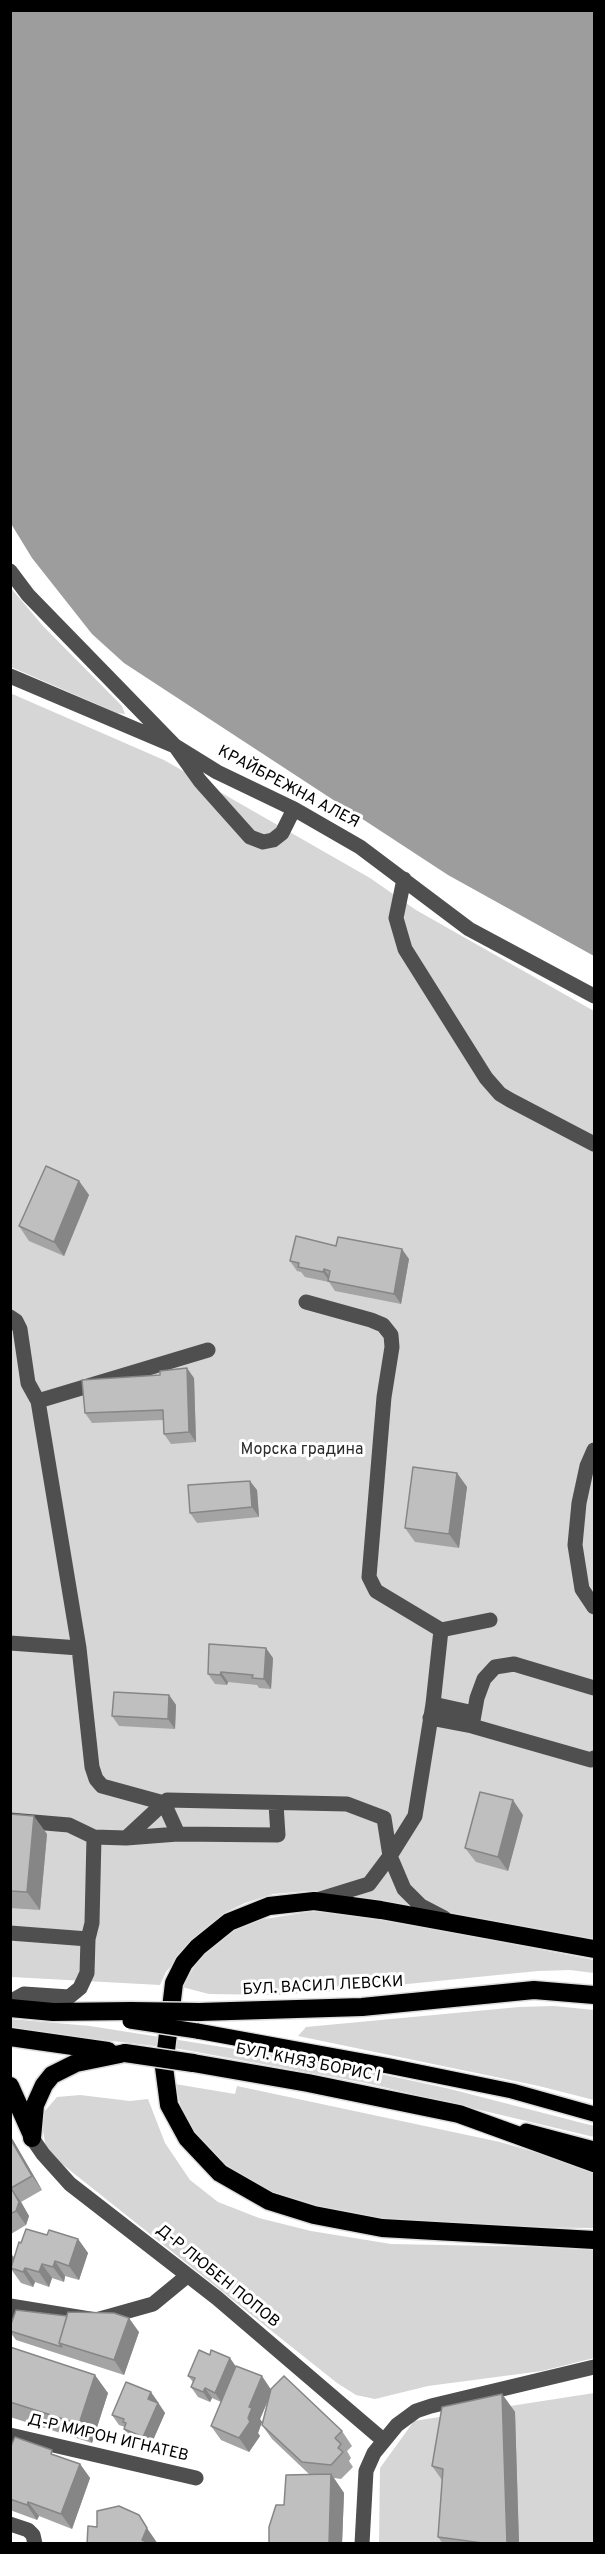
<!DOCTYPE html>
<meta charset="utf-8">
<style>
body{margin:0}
#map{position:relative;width:605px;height:2554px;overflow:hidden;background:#fff;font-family:Overpass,sans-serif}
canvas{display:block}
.frame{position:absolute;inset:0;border:12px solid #000;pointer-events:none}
</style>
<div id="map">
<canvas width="605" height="2554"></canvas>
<div class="frame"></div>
</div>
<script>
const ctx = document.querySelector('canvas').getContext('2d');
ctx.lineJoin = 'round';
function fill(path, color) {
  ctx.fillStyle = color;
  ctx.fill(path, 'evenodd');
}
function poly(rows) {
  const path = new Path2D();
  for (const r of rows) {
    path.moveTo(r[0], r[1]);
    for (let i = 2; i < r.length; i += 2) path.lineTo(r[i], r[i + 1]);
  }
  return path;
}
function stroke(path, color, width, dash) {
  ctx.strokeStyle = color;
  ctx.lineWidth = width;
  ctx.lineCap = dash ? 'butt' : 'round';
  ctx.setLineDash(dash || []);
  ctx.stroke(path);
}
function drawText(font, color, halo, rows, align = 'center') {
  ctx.font = font + ' Overpass,sans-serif';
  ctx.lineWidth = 6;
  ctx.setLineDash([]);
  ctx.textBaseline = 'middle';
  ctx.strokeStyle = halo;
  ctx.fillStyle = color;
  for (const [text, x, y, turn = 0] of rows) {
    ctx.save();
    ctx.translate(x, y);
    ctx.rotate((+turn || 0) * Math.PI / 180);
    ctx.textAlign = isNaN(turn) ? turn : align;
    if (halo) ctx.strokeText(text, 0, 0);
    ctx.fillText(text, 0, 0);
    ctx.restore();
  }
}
fill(poly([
 [11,588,43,626,122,706,125,714,117,713,11,667],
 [10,693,164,760,370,878,416,910,594,1011,594,1940,310,1891,273,1894,245,1903,224,1913,188,1945,166,1972,160,1985,11,1977],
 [308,1912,337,1912,373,1917,594,1960,594,1973,570,1970,538,1971,337,1991,276,1995,209,1994,182,1987,201,1956,230,1931,252,1921],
 [554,2006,594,2010,594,2100,539,2086,298,2036,306,2027,519,2007],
 [10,2019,90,2026,343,2066,446,2088,594,2126,594,2137,366,2083,180,2049,11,2029],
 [175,2084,235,2094,237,2086,500,2142,555,2158,594,2173,594,2228,504,2227,369,2219,284,2200,208,2159,181,2107],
 [80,2095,130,2101,148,2099,165,2143,190,2180,218,2202,259,2218,311,2231,391,2244,594,2248,594,2358,542,2371,428,2386,375,2399,356,2395,337,2383,62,2164,46,2148,42,2125,44,2112,57,2097],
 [594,2393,594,2543,379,2544,380,2468,414,2421]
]), '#d6d6d6');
fill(poly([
 [11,10,594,11,594,956,448,875,124,663,92,634,32,558,10,522]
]), '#9d9d9d');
const major = poly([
 [197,2031,389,2066,512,2091,594,2114],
 [526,2131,594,2149]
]);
const highway = poly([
 [594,1949,381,1910,314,1901,269,1906,229,1922,198,1947,184,1963,174,1983,164,2067,169,2105,187,2138,220,2173,269,2201,314,2215,382,2228,594,2240],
 [10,2008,53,2012,131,2011],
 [199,2012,362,2007,534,1990,594,1995],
 [10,2037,108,2051],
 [193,2063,308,2083,459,2114,594,2163],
 [10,2086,31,2133],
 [32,2138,35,2105,44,2085,52,2075,76,2063,125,2053]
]);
stroke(major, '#dbdbdb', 18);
stroke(highway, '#dbdbdb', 21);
stroke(poly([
 [10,571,28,595,175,746,200,781,250,837,263,842,273,840,282,833,294,809],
 [10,676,175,746,217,772,294,809,360,847,469,929,594,996],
 [404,879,396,918,405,949,486,1078,500,1094,510,1100,594,1144],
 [306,1302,371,1320,383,1325,391,1335,392,1347,384,1397,369,1577,376,1591,441,1630],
 [10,1317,16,1321,20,1329,28,1383,38,1401,79,1648,92,1767,96,1779,102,1786,164,1803,178,1834],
 [38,1401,208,1350],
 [594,1450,587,1466,579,1503,575,1545,582,1589,594,1607],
 [10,1643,79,1648],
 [433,1704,474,1713],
 [430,1718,472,1726,591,1760,594,1758],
 [472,1726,477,1698,484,1679,495,1667,514,1664,594,1688],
 [10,1820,69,1825,94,1837,126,1838,167,1800,347,1804,384,1818,390,1856,404,1889,421,1906,444,1918],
 [126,1838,178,1834,278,1835,276,1804],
 [314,1901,369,1884,390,1856,415,1816,433,1704,441,1630,490,1620],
 [10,1933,88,1939],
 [10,2002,24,1994,69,1997,80,1988,87,1973,88,1939,92,1923,94,1837],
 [32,2138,43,2154,70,2184,217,2298,383,2440],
 [10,2306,96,2320,153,2304,187,2276],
 [10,2323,15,2308],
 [10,2435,196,2478],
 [10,2524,28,2530,33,2535,35,2544],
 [362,2544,366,2471,374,2453,397,2425,416,2411,431,2406,594,2367]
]), '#4f4f4f', 15);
stroke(major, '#000', 15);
stroke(highway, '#000', 18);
const majorBridge = poly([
 [130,2021,197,2031]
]);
const highwayBridge = poly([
 [131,2011,199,2012],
 [125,2053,193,2063]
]);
stroke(majorBridge, '#dbdbdb', 18, []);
stroke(highwayBridge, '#dbdbdb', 21, []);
stroke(majorBridge, '#000', 15);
stroke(highwayBridge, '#000', 18);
fill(poly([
 [79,1181,89,1195,64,1256,29,1241,19,1226],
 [336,1246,409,1259,401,1304,335,1291,329,1282,305,1277,301,1272,297,1271,290,1261],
 [194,1378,196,1442,171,1444,164,1434,163,1420,92,1423,85,1413],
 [457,1473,467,1487,459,1548,415,1542,405,1528],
 [257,1490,259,1517,197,1523,190,1513],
 [273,1658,271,1689,259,1688,257,1685,228,1682,227,1685,215,1684,208,1674],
 [169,1695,176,1705,175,1729,119,1726,112,1716],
 [10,1814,47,1834,40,1910,10,1908],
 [523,1815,508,1871,476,1862,465,1848],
 [10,2135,42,2190,21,2202,29,2216,26,2225,11,2234],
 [47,2235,78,2239,88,2253,79,2280,65,2276,64,2282,52,2278,49,2287,35,2282,33,2287,21,2283,11,2269,10,2270,10,2253,14,2257,21,2243],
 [10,2327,139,2332,124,2375,16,2340,10,2332],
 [10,2347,108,2393,92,2443,10,2417],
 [236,2367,271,2390,342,2431,352,2446,347,2451,351,2458,349,2461,353,2467,341,2479,334,2478,344,2493,342,2544,269,2544,284,2505,310,2475,272,2439,262,2425,269,2398,260,2419,262,2422,258,2433,260,2436,249,2452,221,2440,211,2426,221,2402,212,2398,210,2402,198,2397,191,2387,193,2382,188,2376],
 [502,2394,515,2412,519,2544,443,2544,438,2537,442,2480,432,2466],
 [158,2402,165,2413,150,2447,131,2439,124,2429,125,2427,119,2425,112,2415],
 [10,2448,56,2455,80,2464,90,2478,72,2529,39,2516,37,2520,10,2510]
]), '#a4a4a4');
fill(poly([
 [79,1181,89,1195,64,1256,54,1242],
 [402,1249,409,1259,401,1304,394,1294],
 [324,1269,331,1279,330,1282,323,1272],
 [187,1368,194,1378,196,1442,189,1432],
 [457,1473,467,1487,459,1548,449,1534],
 [250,1481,257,1490,259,1517,252,1507],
 [266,1648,273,1658,271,1689,264,1679],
 [221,1672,228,1682,227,1685,220,1675],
 [169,1695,176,1705,175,1729,168,1719],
 [513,1800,523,1815,508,1871,498,1857],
 [34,1816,47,1834,40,1910,27,1892],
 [10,2135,42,2190,32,2176,10,2138],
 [11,2188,21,2202,29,2216,26,2225,16,2211],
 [78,2239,88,2253,79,2280,69,2266],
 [10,2253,14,2258,10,2270],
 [55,2261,65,2276,64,2282,53,2267],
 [42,2264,52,2278,49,2287,39,2272],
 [25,2268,35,2282,33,2287,23,2272],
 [129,2318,139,2332,124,2375,114,2360],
 [230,2358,237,2368,222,2403,215,2393],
 [95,2375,108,2393,92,2443,79,2424],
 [262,2376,272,2391,260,2419,262,2422,258,2433,260,2436,249,2452,239,2438,249,2407],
 [205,2388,212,2398,210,2402,203,2392],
 [151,2392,158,2402,155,2408,148,2399],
 [502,2394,515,2412,519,2544,507,2544],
 [158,2403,165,2413,150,2447,143,2437],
 [80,2464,90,2478,72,2529,61,2514],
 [331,2474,344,2493,342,2544,329,2544],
 [28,2502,39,2516,37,2520,27,2505],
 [147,2528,158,2544,144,2544,142,2540]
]), '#868686');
const building = poly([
 [46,1166,79,1181,54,1242,19,1226,46,1166],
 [296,1236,336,1246,338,1237,402,1249,394,1294,328,1281,330,1271,324,1269,323,1272,298,1267,299,1263,290,1261,296,1236],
 [187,1368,189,1432,164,1434,163,1410,85,1413,82,1380,160,1375,160,1371,187,1368],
 [413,1467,457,1473,449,1534,405,1528,413,1467],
 [250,1481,252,1507,190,1513,188,1485,250,1481],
 [209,1644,266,1648,264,1679,252,1678,253,1675,221,1672,220,1675,208,1674,209,1644],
 [114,1692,169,1695,168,1719,112,1716,114,1692],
 [480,1792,513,1800,498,1857,465,1848,480,1792],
 [10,1814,34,1816,27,1892,10,1891,10,1814],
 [10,2138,32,2176,11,2188,19,2202,16,2211,10,2214,10,2138],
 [26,2229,47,2235,49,2230,78,2239,69,2266,55,2261,53,2267,42,2264,39,2272,25,2268,23,2272,11,2268,19,2242,21,2243,26,2229],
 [16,2310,67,2316,59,2343,62,2347,10,2331,10,2327,16,2310],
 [68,2312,114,2313,129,2318,114,2360,59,2343,68,2312],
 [10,2347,95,2375,79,2424,10,2402,10,2347],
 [199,2350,210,2355,211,2350,230,2358,215,2393,205,2388,203,2392,191,2387,195,2378,188,2376,199,2350],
 [236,2366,262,2376,249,2407,252,2408,248,2418,250,2422,239,2438,211,2426,236,2366],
 [284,2376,342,2431,335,2438,341,2444,338,2448,343,2452,331,2465,302,2462,262,2425,271,2389,284,2376],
 [126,2382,151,2392,148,2399,158,2403,143,2437,124,2429,126,2423,123,2422,124,2419,112,2415,126,2382],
 [502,2394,507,2544,490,2544,438,2537,443,2469,432,2466,442,2407,502,2394],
 [15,2437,52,2450,51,2454,80,2464,61,2514,28,2502,27,2505,10,2499,10,2448,15,2437],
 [331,2474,329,2544,269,2544,269,2527,276,2505,284,2505,286,2475,331,2474],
 [119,2506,139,2515,147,2528,142,2540,146,2542,145,2544,87,2544,88,2526,97,2527,97,2511,119,2506]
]);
fill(building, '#bfbfbf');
stroke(building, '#868686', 1.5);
drawText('16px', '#000', '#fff', [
 ["КРАЙБРЕЖНА АЛЕЯ",288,788,28],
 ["БУЛ. ВАСИЛ ЛЕВСКИ",323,1987,-3],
 ["БУЛ. КНЯЗ БОРИС I",308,2064,11],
 ["Д-Р ЛЮБЕН ПОПОВ",217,2277,39],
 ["Д-Р МИРОН ИГНАТЕВ",108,2439,13]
]);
drawText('16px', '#2d2d2d', '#fff', [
 ["Морска градина",302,1451]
]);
</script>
